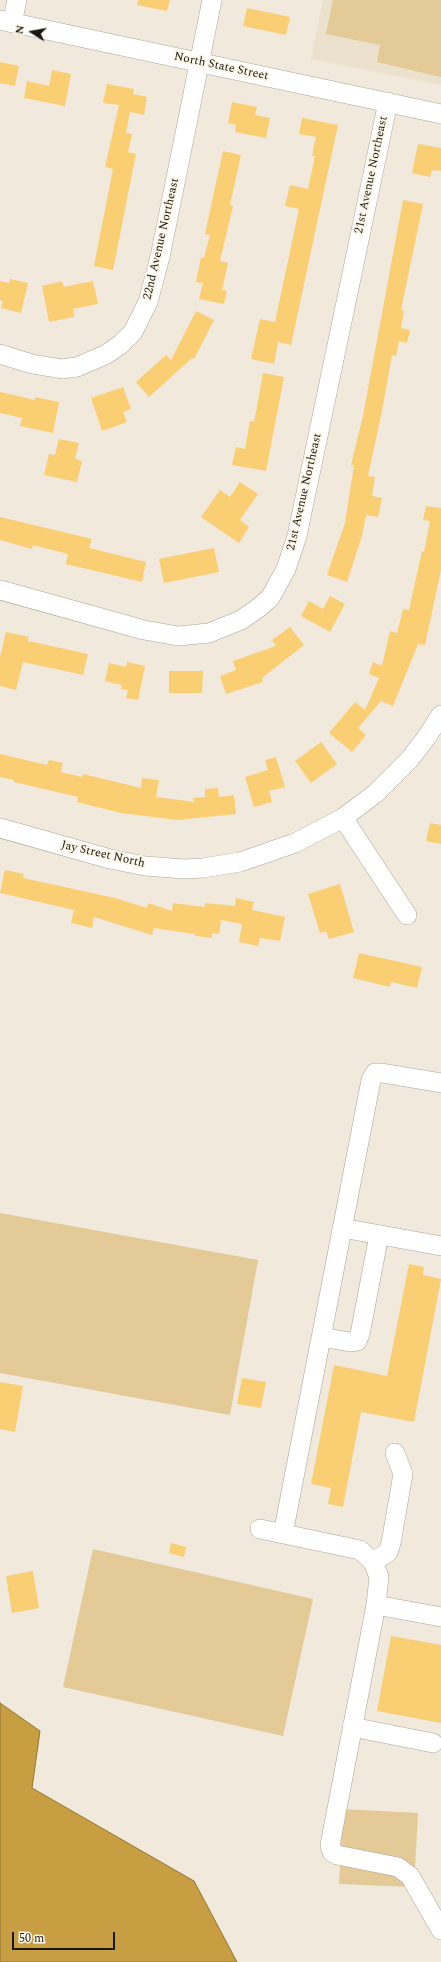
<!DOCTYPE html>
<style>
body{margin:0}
#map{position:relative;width:441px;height:1962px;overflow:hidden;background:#f0e9dc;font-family:Spectral,serif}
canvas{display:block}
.north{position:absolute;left:12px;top:12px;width:40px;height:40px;-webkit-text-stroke:3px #fdf7e9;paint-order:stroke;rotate:281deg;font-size:11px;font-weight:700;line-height:16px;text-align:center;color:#191712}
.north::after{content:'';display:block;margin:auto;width:14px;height:18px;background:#191712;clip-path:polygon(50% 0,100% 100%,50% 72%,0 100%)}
.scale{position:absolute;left:12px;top:1932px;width:103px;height:18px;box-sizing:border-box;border:2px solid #191712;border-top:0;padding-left:5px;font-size:12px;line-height:14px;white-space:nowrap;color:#191712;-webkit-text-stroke:3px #fdf7e9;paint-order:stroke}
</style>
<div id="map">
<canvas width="441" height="1962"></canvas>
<div class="north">N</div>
<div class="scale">50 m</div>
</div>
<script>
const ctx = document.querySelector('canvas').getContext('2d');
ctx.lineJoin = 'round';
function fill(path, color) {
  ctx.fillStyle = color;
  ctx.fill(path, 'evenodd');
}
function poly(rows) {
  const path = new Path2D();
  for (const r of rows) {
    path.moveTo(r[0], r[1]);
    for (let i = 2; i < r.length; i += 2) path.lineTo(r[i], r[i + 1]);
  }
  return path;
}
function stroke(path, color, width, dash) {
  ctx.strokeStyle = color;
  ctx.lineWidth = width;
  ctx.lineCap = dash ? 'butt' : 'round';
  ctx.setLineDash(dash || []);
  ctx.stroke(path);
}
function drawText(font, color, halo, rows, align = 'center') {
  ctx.font = font + ' Spectral,serif';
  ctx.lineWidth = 4;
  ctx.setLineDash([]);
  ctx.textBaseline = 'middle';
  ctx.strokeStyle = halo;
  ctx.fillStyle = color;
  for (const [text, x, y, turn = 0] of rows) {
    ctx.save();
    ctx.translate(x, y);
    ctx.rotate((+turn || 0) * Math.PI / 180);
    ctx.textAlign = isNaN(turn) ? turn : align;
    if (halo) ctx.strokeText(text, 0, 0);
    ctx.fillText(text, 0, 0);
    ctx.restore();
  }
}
fill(poly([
 [323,0,441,0,441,85,311,59]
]), '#ebe1cc');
fill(poly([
 [333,0,441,0,441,77,377,62,380,45,326,34],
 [0,1213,258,1260,230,1415,0,1373],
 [93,1549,313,1599,283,1736,63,1687],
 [343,1809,418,1813,414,1887,339,1884]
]), '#e3ca97');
const water = poly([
 [0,1703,40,1731,32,1788,194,1881,237,1962,0,1962,0,1703]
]);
fill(water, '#c79e41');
stroke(water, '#937633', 1);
fill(poly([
 [138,0,170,0,167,11,137,5],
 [247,8,290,17,286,35,243,26],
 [0,62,19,66,15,86,0,83],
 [52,70,71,74,65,106,24,98,27,81,49,86],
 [107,84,134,89,133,94,147,97,144,115,130,112,126,133,132,134,128,152,136,154,113,270,94,266,113,169,105,167,119,105,103,103],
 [232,102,257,107,255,115,270,118,266,138,235,132,236,125,228,123],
 [302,118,338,125,291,345,278,342,274,364,251,359,260,319,275,322,299,209,285,206,290,185,308,189,315,156,312,156,316,137,299,134],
 [418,144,441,148,441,171,432,170,430,177,412,173],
 [223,151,241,155,230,205,233,206,220,261,228,263,222,290,227,291,224,304,199,299,203,283,196,282,201,257,204,258,210,235,205,234],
 [403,200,423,204,401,310,404,311,401,328,410,330,407,343,399,341,396,356,392,355,382,411,368,476,375,477,372,496,382,498,378,517,366,515,362,536,347,582,327,575,345,523,354,465,351,465,363,416],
 [10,279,28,283,21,313,1,308,3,301,0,300,0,281,9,283],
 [62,281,64,287,93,281,98,304,73,309,74,317,49,322,42,286],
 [196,311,214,320,194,359,192,358,149,397,136,382,166,355,171,360],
 [263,373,284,377,266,471,232,465,236,447,245,449,250,421,254,422],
 [123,387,131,409,123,412,127,422,102,431,91,398],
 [0,392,35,400,35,397,59,402,53,433,20,426,22,418,0,413],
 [59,439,79,443,75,459,82,461,77,482,44,475,49,454,55,455],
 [240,482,258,494,240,520,249,527,239,543,201,517,220,490,230,497],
 [426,506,441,508,441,570,425,645,418,644,393,706,381,701,358,728,366,735,352,752,329,733,355,702,365,710,379,678,369,674,373,662,382,666,390,631,397,633,403,609,409,610,422,551,424,552,430,521,423,520],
 [0,517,92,539,89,548,146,562,142,582,66,564,68,554,33,545,32,549,0,540],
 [214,548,219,572,164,583,159,559],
 [330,596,345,604,330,632,301,616,309,601,323,609],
 [290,627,304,645,262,678,263,682,226,694,220,676,236,670,233,661,276,646,272,640],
 [6,632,29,637,28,641,88,654,83,675,23,662,16,690,0,686,0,657],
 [127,662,145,666,138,700,126,698,128,690,121,689,122,685,105,681,109,663,126,667],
 [169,671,203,671,202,693,169,693],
 [321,742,337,764,311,783,295,761],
 [0,754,47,765,49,760,63,763,61,772,82,777,83,774,141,788,142,778,159,780,156,797,194,802,193,798,205,797,205,789,218,788,219,797,234,795,236,814,177,820,121,813,77,802,78,797,14,782,14,780,0,777],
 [276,757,285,787,269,791,272,802,254,807,245,777,268,770,265,760],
 [430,823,441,825,441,844,426,841],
 [5,870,24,874,23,878,115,898,147,908,148,903,172,911,173,903,205,907,205,903,235,906,236,898,254,902,252,910,285,917,280,941,260,938,258,946,239,942,242,924,221,920,219,934,212,933,212,938,195,936,195,934,154,928,152,935,94,917,92,928,71,923,74,910,0,893],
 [340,884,354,932,329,939,326,931,320,933,308,894],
 [359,953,422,967,417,988,391,982,390,987,353,978],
 [409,1264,424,1267,423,1275,441,1279,414,1422,361,1412,343,1507,328,1504,331,1488,311,1484,334,1365,387,1376],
 [242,1378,266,1382,261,1408,237,1404],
 [0,1382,23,1386,15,1432,0,1429],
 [171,1543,186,1547,184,1557,169,1553],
 [33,1571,39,1608,12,1613,6,1576],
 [391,1636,441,1645,441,1723,377,1711]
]), '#facf74');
const minor = poly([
 [0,20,441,114],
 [12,23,17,0],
 [0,354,32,364,62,369,77,367,107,354,121,344,133,332,148,302,160,257,212,0],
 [0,590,144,630,178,636,209,633,241,620,257,609,270,598,286,569,297,536,388,102],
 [343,818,407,915],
 [0,828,110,859,145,866,184,869,203,868,240,862,295,843,343,818,376,793,409,760,426,738,441,715],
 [342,1228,441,1246],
 [321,1337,350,1342,357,1341,360,1334,379,1235],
 [260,1529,360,1550,373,1562,379,1577,376,1605],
 [283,1534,371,1080,375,1073,382,1073,441,1083],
 [373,1562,388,1552,391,1543,403,1474,395,1453],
 [441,1617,376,1605,330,1845,332,1852,337,1855,398,1867,410,1876,441,1930],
 [352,1727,433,1743]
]);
stroke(minor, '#aaa497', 20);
stroke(minor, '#fff', 19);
drawText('12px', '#191712', '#fdf7e9', [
 ["North State Street",221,67,12],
 ["21st Avenue Northeast",372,175,-78],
 ["22nd Avenue Northeast",162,239,-77],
 ["21st Avenue Northeast",305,492,-77],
 ["Jay Street North",103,855,13]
]);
</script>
